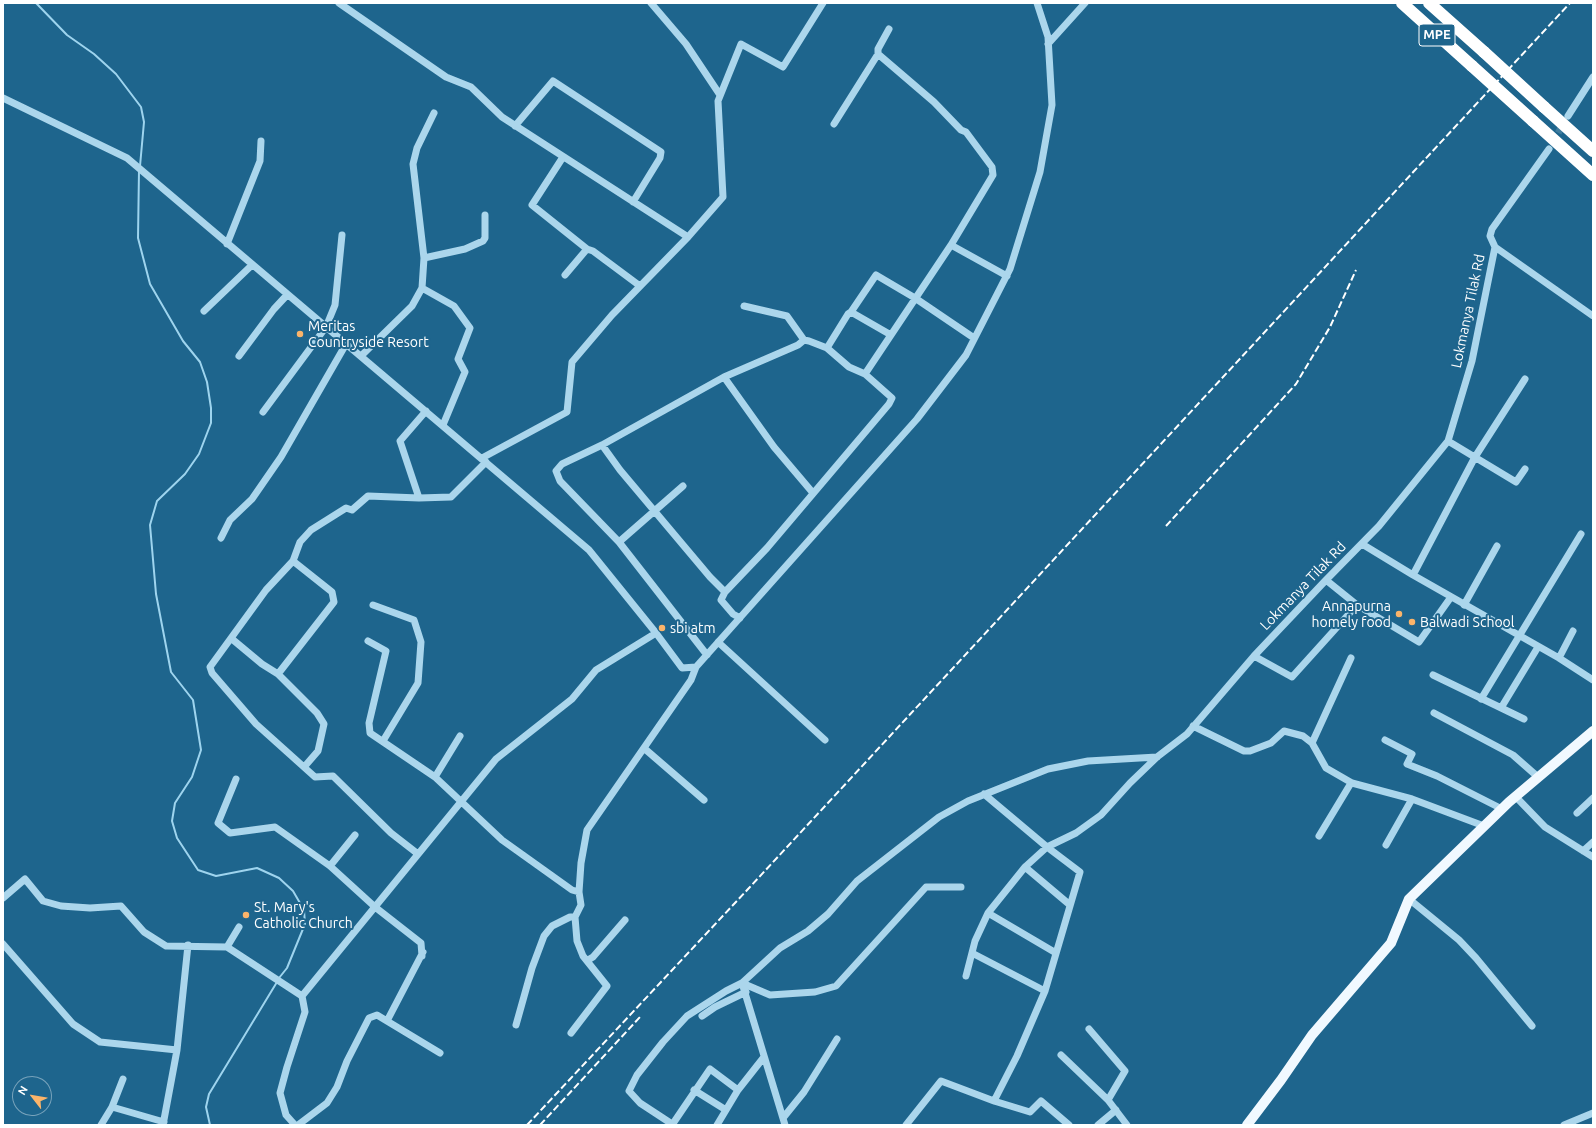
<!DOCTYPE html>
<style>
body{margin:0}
#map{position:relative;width:1596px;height:1128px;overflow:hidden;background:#1e658d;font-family:Ubuntu,sans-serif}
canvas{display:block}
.frame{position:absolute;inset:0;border:4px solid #fff;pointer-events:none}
.north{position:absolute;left:12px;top:1076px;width:40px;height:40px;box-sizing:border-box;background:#1e658d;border:1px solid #78a3bb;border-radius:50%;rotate:301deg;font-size:11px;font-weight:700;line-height:16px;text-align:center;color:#fff}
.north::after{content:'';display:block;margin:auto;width:14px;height:18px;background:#fbb46a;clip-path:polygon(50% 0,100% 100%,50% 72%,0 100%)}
</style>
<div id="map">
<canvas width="1596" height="1128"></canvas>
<div class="frame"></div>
<div class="north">N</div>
</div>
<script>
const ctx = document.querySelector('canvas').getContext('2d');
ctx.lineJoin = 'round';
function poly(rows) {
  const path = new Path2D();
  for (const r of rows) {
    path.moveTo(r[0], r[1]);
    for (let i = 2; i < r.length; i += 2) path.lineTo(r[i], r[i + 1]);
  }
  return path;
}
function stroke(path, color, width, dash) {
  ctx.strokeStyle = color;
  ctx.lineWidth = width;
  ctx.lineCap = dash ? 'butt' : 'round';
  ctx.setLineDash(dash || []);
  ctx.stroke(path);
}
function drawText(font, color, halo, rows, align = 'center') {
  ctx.font = font + ' Ubuntu,sans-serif';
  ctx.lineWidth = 4;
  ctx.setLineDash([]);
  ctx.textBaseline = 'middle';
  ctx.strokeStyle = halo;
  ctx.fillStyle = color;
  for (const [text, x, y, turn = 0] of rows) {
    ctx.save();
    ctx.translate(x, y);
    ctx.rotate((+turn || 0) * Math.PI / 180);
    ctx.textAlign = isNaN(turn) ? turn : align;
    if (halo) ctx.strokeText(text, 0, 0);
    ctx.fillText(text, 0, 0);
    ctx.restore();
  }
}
stroke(poly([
 [36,3,67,35,94,54,116,74,141,107,144,122,140,166],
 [139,170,138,238,150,284,183,341,200,362,207,382,211,408,211,423,199,454,185,474,157,501,150,525,156,594,171,672,193,700,201,750,192,777,175,803,172,821,177,838,198,870,216,876,257,868,279,878,293,891,304,910,305,924,287,968,279,978],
 [210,1125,206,1107,209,1094,277,982]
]), '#9ed4ee', 2);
stroke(poly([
 [1553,142,1565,121]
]), '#407c9e', 7, [7, 3.5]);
stroke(poly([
 [339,3,446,77,471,87,502,117,688,237],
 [651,3,686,44,720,95],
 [1048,44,1085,3],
 [3,98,127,158,589,550,656,633,596,670,572,699,496,759,302,996],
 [1568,116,1593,77],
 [834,124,878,54,878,49,889,29],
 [515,126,553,81,661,152,660,158,633,202],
 [563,157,532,205,587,249,593,251,640,286],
 [227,244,260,161,261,141],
 [951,245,1007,276],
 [1495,247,1490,236,1492,229,1549,149],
 [424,258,465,249,483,241,485,238,485,215],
 [565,275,587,249],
 [422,288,454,306,470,328,458,359,465,372,443,425],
 [744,306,787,316,804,340],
 [204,311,252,265],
 [851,312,891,335],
 [827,348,848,314,851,312,876,275,915,298,974,338],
 [239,356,274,309,287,295],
 [361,356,412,306,422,288,424,258,413,164,417,148,434,113],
 [865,374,951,245,993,175,992,167,966,132,961,130,934,102,878,54],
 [724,377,774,447,813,493],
 [263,412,326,327,335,305,342,235],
 [1448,441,1516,482,1525,469],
 [602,445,620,470,710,577,725,592],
 [482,458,567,412,572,362,612,315,688,237,723,197,718,101,741,44,783,67,823,3],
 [419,498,400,441,426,411],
 [221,538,230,520,252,499,281,457,346,344],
 [619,542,683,486],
 [1362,544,1413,575,1559,658,1593,680],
 [1413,575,1475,457,1525,379],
 [1326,580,1357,605,1419,642,1451,597],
 [373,605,414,620,421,642,418,683,383,741],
 [1464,605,1497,546],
 [656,633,682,668,696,667,917,419,966,355,1010,269,1040,172,1052,105,1048,37,1037,3],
 [232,639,262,664,278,674,317,713,324,724,318,751,305,766],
 [368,641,386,651,369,723,370,733,435,777,502,840,572,890,579,892],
 [718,642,825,740],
 [707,655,619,542,560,481,556,471,562,464,602,445,724,377,798,345,804,340,809,341,827,348,849,367,865,374,892,398,889,404,767,548,725,592,721,600,733,614,740,618],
 [1254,656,1292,677,1357,605],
 [1559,658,1573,631],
 [278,674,334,602,332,592,293,561],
 [1433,675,1524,719],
 [1481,699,1581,534],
 [1501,708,1538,647],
 [1434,713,1513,755,1538,777],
 [1193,726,1244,751,1250,751,1271,743,1284,731,1303,736,1312,743,1326,768,1352,783,1412,799,1484,826],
 [1385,740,1412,754,1407,764,1437,776,1502,809],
 [1312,743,1351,658],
 [645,749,704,800],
 [435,777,460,736],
 [236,779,218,823,230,833,275,827,330,866,375,907,421,943,422,956],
 [984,794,1047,847,1080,872,1045,991,1017,1056,994,1101],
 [1516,797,1545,827,1593,857],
 [1577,813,1593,798],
 [1319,836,1351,783],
 [1386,845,1412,799],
 [1583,851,1593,842],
 [418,854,391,833,333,776,315,777,256,724,212,673,210,667,266,590,293,561,300,542,311,530,346,508,352,510,368,496,419,498,451,497,486,462],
 [330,866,355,835],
 [1025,867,1070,905],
 [3,898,25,879,43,901,61,906,90,908,121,906,144,932,166,946,227,947,302,996],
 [1409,899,1459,940,1476,958,1532,1026],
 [988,913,1056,953],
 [3,944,73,1024,100,1042,177,1050],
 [227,947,239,927],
 [972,953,1045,991],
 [588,960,593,957,625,920],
 [966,976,975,941,988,913,1025,867,1047,847,1076,833,1101,815,1130,783,1157,757,1187,734,1254,656,1326,580,1379,526,1448,441,1472,361,1495,247,1593,316],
 [702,1016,715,1007,746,992],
 [387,1021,423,952],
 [516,1025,532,968,544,936,552,926,570,917,575,917],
 [1089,1029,1125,1071,1108,1100],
 [571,1033,607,986,583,956,577,941,575,917,581,905,579,892,581,863,587,830,691,680,696,667],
 [1061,1055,1108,1100,1127,1125],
 [694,1090,726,1110],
 [738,1090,764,1057],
 [112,1107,164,1122],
 [783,1118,804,1092,837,1039],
 [672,1124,640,1103,629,1091,637,1075,663,1042,687,1016,726,991,742,983,770,995,815,992,836,986,926,887,961,887],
 [101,1125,112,1107,123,1079],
 [163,1125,177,1050,188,945],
 [295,1125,286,1115,280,1093,287,1067,305,1012,302,996],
 [298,1125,327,1103,337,1087,347,1061,369,1018,377,1015,440,1053],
 [672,1125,710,1069,738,1090,717,1125],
 [785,1125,742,983,780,948,808,931,828,914,857,881,939,817,968,801,1048,769,1088,761,1157,757],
 [906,1125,941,1081,994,1101,1030,1112,1041,1101,1069,1125],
 [1098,1125,1116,1110],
 [1564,1125,1593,1113]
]), '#abd6ec', 7);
stroke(poly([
 [1247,1125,1281,1080,1312,1035,1391,943,1409,899,1509,802,1593,731]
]), '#f1f9ff', 10);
stroke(poly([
 [1402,3,1472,66],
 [1429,3,1484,52],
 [1544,107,1593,151],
 [1533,121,1593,175]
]), '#fff', 12);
stroke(poly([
 [1166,526,1296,384,1330,327,1356,270],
 [527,1125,749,888,1570,3],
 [540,1125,640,1017]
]), '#fff', 2, [7, 3]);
stroke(poly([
 [1484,52,1544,107],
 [1472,66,1533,121]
]), '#fff', 12);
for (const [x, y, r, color] of [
 [300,334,4,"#fbb46a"],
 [1399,614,4,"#fbb46a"],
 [1412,622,4,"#fbb46a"],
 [662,628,4,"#fbb46a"],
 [246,915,4,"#fbb46a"]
]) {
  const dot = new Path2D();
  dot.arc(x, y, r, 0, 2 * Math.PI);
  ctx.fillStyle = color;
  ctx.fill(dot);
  stroke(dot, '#1e658d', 1.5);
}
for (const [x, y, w] of [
 [1437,35,36]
]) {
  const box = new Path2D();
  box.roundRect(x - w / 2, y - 11, w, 22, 3);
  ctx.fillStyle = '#1e658d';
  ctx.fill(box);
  stroke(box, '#fff', 1);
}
drawText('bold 13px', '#fff', null, [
 ["MPE",1437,35]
]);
drawText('14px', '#fff', '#1e658d', [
 ["Lokmanya Tilak Rd",1468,311,-78],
 ["Lokmanya Tilak Rd",1303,586,-46]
]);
drawText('14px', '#fff', '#1e658d', [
 ["Meritas",308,326],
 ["Countryside Resort",308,342],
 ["Annapurna",1391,606,"right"],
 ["homely food",1391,622,"right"],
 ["Balwadi School",1420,622],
 ["sbi atm",670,628],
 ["St. Mary's",254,907],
 ["Catholic Church",254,923]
], 'left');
</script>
